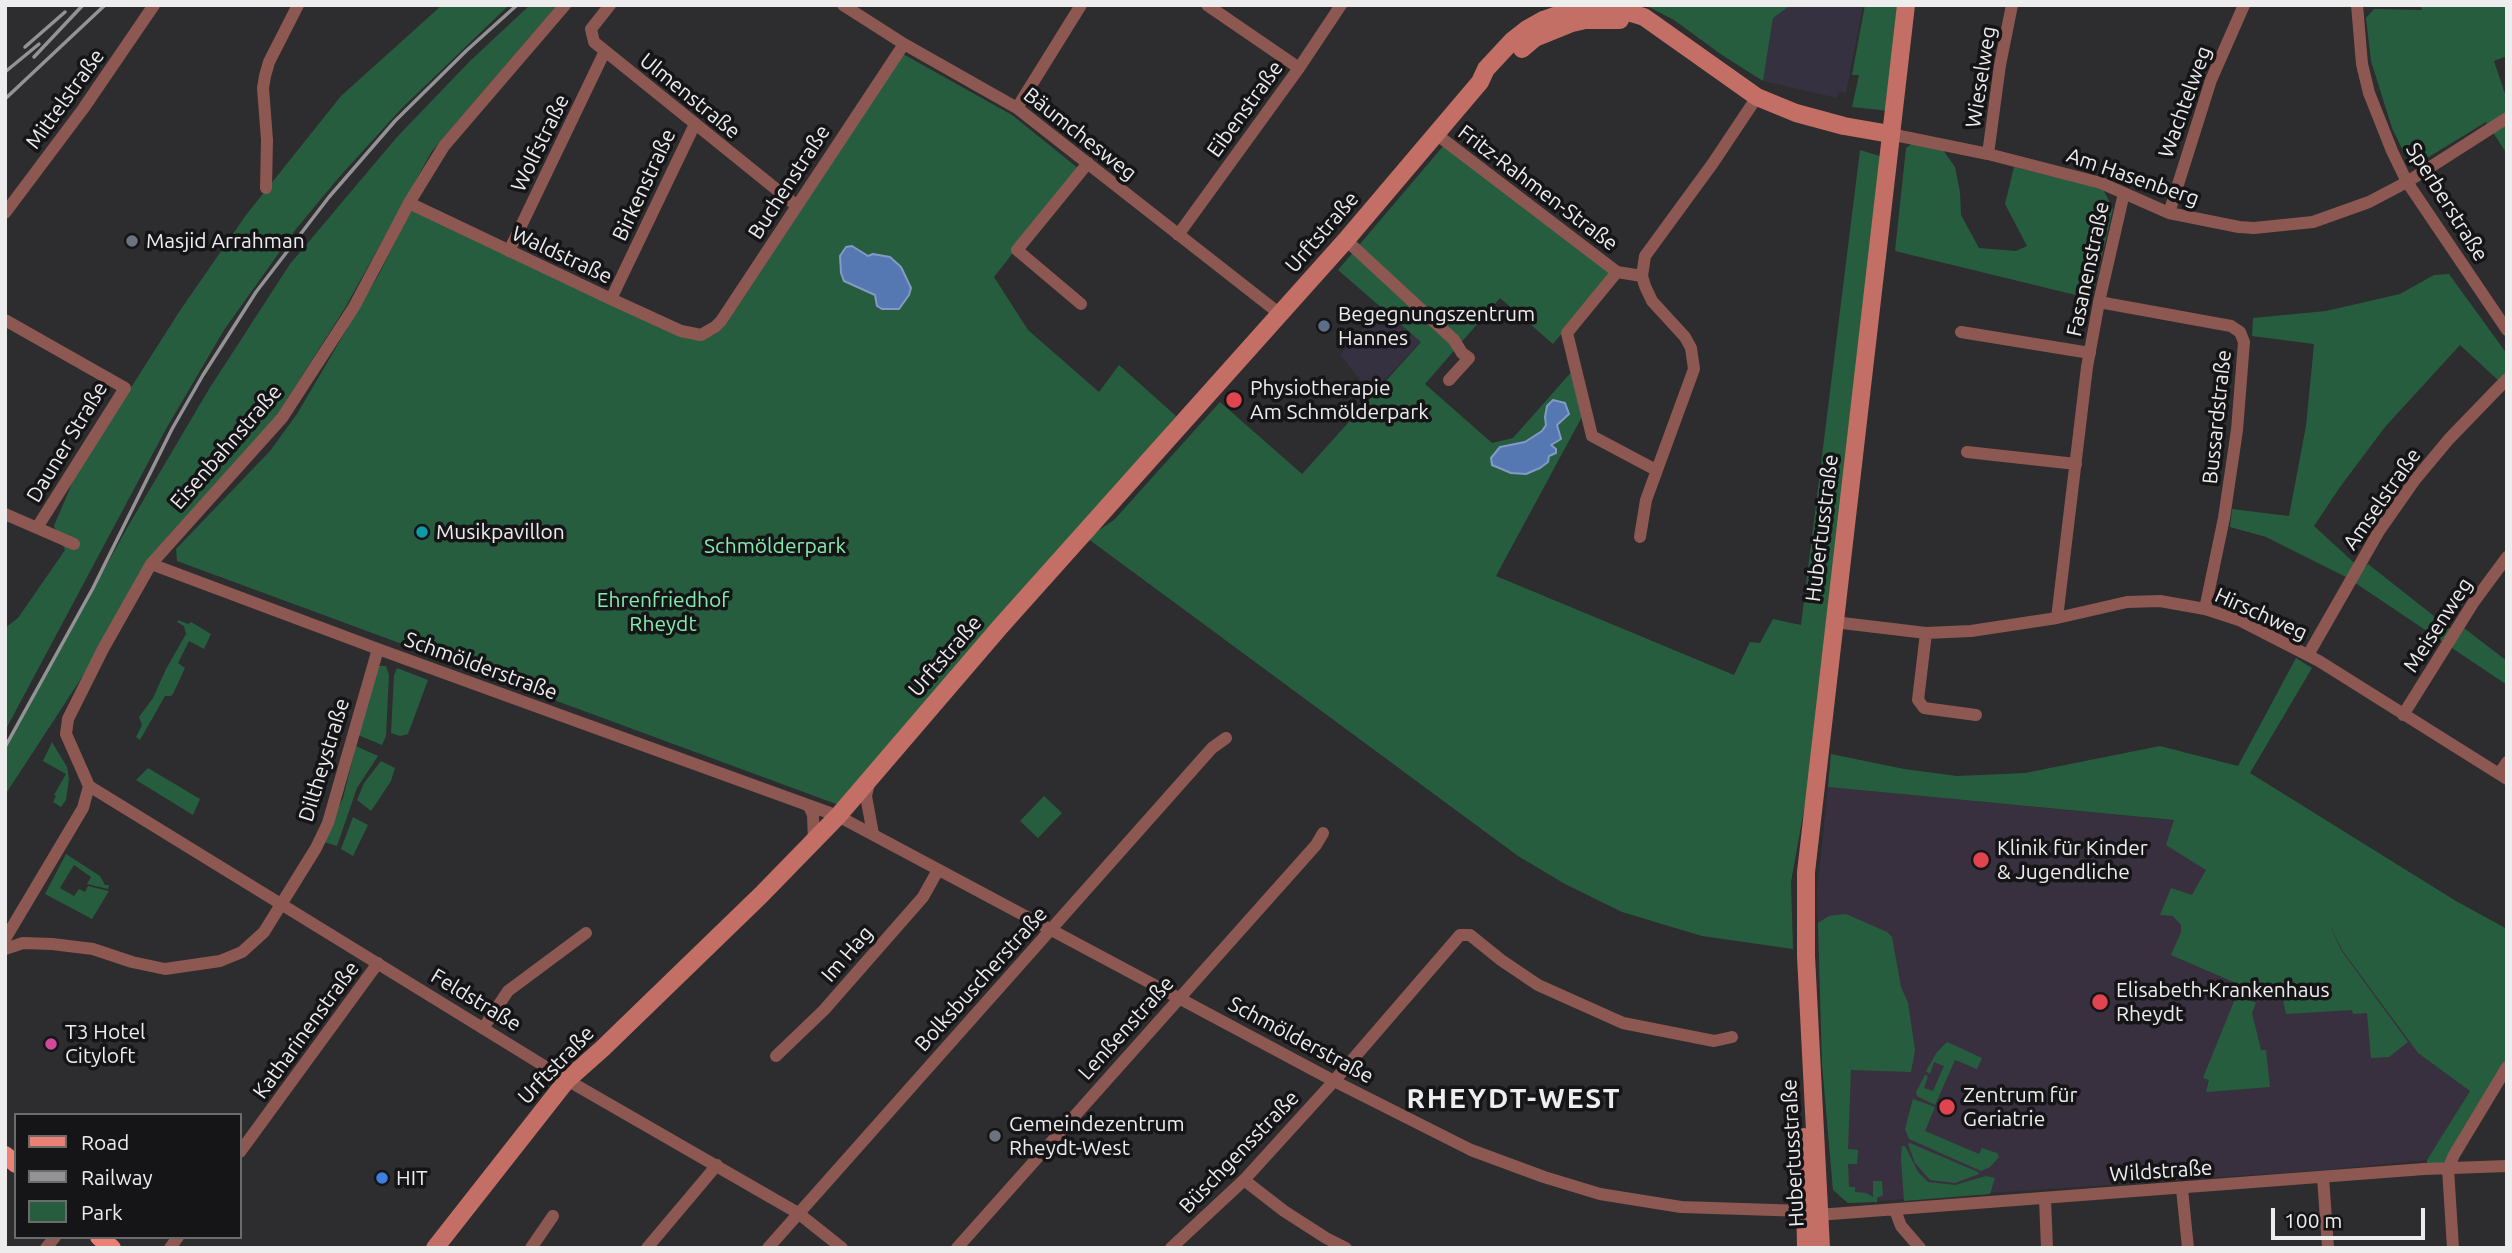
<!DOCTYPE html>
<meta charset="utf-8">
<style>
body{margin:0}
#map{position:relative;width:2512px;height:1253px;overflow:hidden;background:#2d2c2e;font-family:Ubuntu,sans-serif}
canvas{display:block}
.frame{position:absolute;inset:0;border:7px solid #eeedee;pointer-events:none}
.legend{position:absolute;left:14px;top:1113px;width:228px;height:126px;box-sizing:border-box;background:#151416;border:2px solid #6c6b6c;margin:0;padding:9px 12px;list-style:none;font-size:21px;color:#eeedee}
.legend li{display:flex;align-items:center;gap:14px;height:35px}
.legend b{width:35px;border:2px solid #6c6b6c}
.scale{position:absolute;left:2271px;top:1208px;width:154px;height:32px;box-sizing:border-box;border:4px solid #eeedee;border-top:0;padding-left:9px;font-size:21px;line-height:24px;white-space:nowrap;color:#eeedee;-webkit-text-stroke:5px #151416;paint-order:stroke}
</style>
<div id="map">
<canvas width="2512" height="1253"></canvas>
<div class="frame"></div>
<ul class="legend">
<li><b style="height:9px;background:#ed8074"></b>Road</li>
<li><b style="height:9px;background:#939294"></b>Railway</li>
<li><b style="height:19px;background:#275d3f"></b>Park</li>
</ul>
<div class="scale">100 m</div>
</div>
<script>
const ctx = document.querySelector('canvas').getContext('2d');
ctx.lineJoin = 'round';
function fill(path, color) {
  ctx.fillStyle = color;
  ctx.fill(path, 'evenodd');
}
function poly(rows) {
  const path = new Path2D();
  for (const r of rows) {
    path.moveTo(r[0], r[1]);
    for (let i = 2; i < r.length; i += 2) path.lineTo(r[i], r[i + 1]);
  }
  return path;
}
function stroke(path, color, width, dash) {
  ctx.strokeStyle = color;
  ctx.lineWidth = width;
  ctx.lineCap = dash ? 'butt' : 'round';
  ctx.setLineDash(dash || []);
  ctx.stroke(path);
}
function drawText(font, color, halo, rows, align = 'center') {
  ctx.font = font + ' Ubuntu,sans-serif';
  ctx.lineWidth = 7;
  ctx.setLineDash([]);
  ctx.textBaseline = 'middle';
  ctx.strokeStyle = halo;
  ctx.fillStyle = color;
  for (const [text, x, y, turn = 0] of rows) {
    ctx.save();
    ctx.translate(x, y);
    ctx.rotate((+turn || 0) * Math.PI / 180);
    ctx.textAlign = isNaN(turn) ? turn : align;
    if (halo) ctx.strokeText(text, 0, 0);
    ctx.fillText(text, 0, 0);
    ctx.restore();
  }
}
fill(poly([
 [1791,5,1863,5,1846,93,1839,92,1837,98,1763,81,1773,18],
 [1381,308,1421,341,1372,394,1340,355]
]), '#363141');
fill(poly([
 [1828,787,2252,828,2321,906,2342,950,2418,1053,2470,1091,2427,1160,2324,1170,1848,1203,1833,1190,1822,1064,1817,891]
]), '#39303f');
fill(poly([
 [442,5,509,5,401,109,341,175,296,229,224,330,166,429,5,731,5,628,18,618,65,550,54,526,76,474,179,312,246,215,341,96],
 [530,5,557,5,432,151,345,308,276,417,148,559,88,668,5,795,5,749,127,528,209,389,290,264,397,137,470,61],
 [1645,5,1791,5,1773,18,1763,81,1722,55,1674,20],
 [1865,5,1901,5,1889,111,1852,107,1859,75,1852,75],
 [2437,5,2507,5,2507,56,2494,61,2507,100,2507,154,2486,122,2414,166,2409,163,2392,128,2371,61,2366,18,2374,9,2422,10,2427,24,2421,7],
 [903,54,1012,115,1079,169,994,277,1028,330,1099,392,1119,365,1176,416,1091,518,839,805,177,561,176,549,270,451,297,414,378,276,412,208,704,339,716,334,726,324],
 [1913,143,1943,150,1955,167,1960,192,1961,215,1979,248,2016,251,2027,246,2005,204,2014,167,2103,189,2113,209,2092,299,1895,251,1906,148],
 [1444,145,1612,273,1553,344,1500,298,1425,384,1492,443,1513,438,1574,369,1584,413,1496,576,1734,675,1750,642,1760,643,1773,619,1801,625,1860,150,1883,157,1810,776,1791,882,1793,949,1702,936,1622,912,1565,884,1518,856,1087,538,1114,520,1220,402,1302,474,1421,342,1338,270],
 [2449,274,2507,354,2507,373,2499,381,2460,345,2385,427,2340,487,2314,526,2362,570,2368,564,2458,635,2464,628,2507,661,2507,685,2348,578,2266,537,2230,527,2232,509,2289,516,2306,426,2314,344,2252,336,2253,318,2326,311,2400,294,2434,275],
 [178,620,188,624,191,622,211,634,204,649,189,641,178,663,185,668,173,694,171,696,165,696,140,740,136,737,142,725,139,717,153,698,166,669,186,634,184,626,177,622],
 [2296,658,2312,668,2250,773,2456,901,2507,929,2507,1074,2453,1163,2427,1165,2427,1160,2470,1091,2418,1053,2342,950,2328,922,2341,950,2408,1042,2389,1057,2371,1058,2367,1013,2353,1014,2352,1010,2286,1014,2282,995,2273,999,2171,955,2181,932,2181,925,2173,916,2160,915,2171,888,2192,895,2206,870,2166,845,2174,820,1828,787,1831,754,1904,769,1957,776,2025,773,2160,746,2238,766],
 [377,666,386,666,389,675,386,736,382,745,358,735],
 [397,668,428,680,408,734,400,736,391,733,394,675],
 [52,742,67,767,69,779,66,800,61,807,53,802,56,796,54,795,66,774,43,761],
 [356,746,378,756,357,788,337,846,324,842,325,836,343,798],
 [381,761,395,768,391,781,371,811,357,800,364,783],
 [148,768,200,799,193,815,136,780],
 [1044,796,1062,813,1038,838,1020,821],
 [353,817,368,825,353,856,341,849],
 [66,854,100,876,105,885,109,885,108,889,87,884,91,877,74,865,60,888,74,896,79,889,85,892,88,886,109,891,92,919,45,894],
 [1846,914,1887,932,1892,937,1901,987,1908,1003,1915,1050,1911,1072,1851,1070,1848,1149,1858,1150,1857,1164,1848,1164,1849,1187,1855,1187,1855,1192,1866,1193,1873,1197,1873,1181,1882,1181,1883,1195,1877,1198,1877,1202,1848,1203,1833,1190,1822,1064,1818,923,1829,916],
 [2237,994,2256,1003,2252,1013,2261,1050,2266,1050,2270,1087,2206,1092,2209,1080,2203,1078],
 [1947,1042,1982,1058,1977,1069,1955,1060,1935,1105,1917,1096,1916,1092,1925,1075,1928,1076,1924,1088,1933,1091,1944,1066,1934,1062,1930,1074,1926,1071,1937,1052],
 [1913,1099,1935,1107,1925,1131,1979,1154,1982,1148,1997,1153,1999,1157,1990,1167,1981,1171,1909,1139,1905,1129],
 [1910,1143,1978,1172,1979,1174,1955,1183,1930,1180,1915,1163,1908,1144],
 [1902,1146,1905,1146,1918,1172,1928,1182,1955,1185,1986,1176,1995,1178,1990,1194,1904,1201,1901,1158]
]), '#275d3f');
const water = poly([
 [852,246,868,256,873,254,890,257,901,267,911,288,909,295,899,309,882,309,877,306,875,295,844,281,841,273,840,256,846,247,852,246],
 [1553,400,1565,403,1569,414,1557,425,1561,439,1551,445,1556,449,1556,453,1549,456,1548,462,1540,468,1526,474,1511,473,1492,465,1491,458,1500,447,1525,442,1542,431,1546,425,1545,417,1547,406,1553,400]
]);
fill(water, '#5577b2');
stroke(water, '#839ac4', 2);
stroke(poly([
 [610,5,591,29,594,42,797,206],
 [843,5,904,44,1017,108,1280,314],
 [1207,5,1299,68],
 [2357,5,2362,64,2369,93,2392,151,2407,182,2507,330],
 [1017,108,1081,5],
 [1436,134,1617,272],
 [1890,134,1988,154,2101,183,2169,213,2239,227,2254,228,2313,222,2369,202,2407,182,2507,118],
 [1988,154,2000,65,2012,5],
 [266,188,267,140,263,88,265,76,269,62,298,5],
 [409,203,611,299,681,331,701,335,715,327,721,321,904,44],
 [5,213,83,109,154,5],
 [2169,213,2211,80,2244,5],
 [1178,235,1299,68,1341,5],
 [1346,240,1454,340,1462,353,1469,358,1449,380],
 [509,251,605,51],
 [1642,276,1617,272,1567,333,1592,436,1656,470],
 [611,299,695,124],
 [2099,302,2231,326,2240,332,2244,342,2237,430,2224,518,2205,609],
 [1081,304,1017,250,1088,163],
 [5,320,125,388,38,526],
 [1961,332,2090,353],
 [1967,452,2076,464],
 [5,514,74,544],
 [1640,537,1646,500,1694,369,1691,348,1685,337,1652,301,1645,286,1642,276,1645,256,1713,163,1757,97],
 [151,564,378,649,838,816,1334,1081,1471,1150,1544,1177,1600,1194,1681,1207,1805,1211,1818,1215,2424,1169,2507,1166],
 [2057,618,2087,367,2099,302,2124,193],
 [1834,622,1926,633,1971,631,2057,618,2127,602,2160,601,2205,609,2239,620,2319,661,2507,779],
 [1926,633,1918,700,1924,708,1976,715],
 [2308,655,2379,531,2414,481,2449,439,2507,379],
 [2403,715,2473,603,2507,557],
 [2499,774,2507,762],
 [869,783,866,796,873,834],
 [89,786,567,1080,798,1213,842,1248],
 [803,803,809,806,813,815,814,842],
 [5,939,83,808,89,786,66,734,68,719,103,649,151,564,282,418,354,307,409,203,444,146,565,5],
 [5,949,23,943,52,944,93,949,132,962,165,969,220,961,242,952,264,932,316,848,328,823,378,649],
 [484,1027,508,991,586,933],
 [776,1056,824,1010,923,897,938,870],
 [240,1152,378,963],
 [2323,1177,2328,1248],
 [1244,1180,1284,1211,1326,1238,1346,1248],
 [2182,1189,2188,1248],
 [2045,1199,2047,1248],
 [1895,1210,1901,1226,1920,1248],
 [46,1248,55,1237],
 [170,1248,178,1237],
 [531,1248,553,1216],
 [647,1248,717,1165],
 [768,1248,1212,748,1226,738],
 [957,1248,1316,845,1323,833],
 [1171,1248,1244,1180,1334,1081,1460,935,1470,935,1501,960,1538,985,1623,1023,1714,1041,1732,1037],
 [2453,1248,2448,1169,2454,1155,2507,1067]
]), '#8d5851', 12);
stroke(poly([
 [1522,49,1535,38,1572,23,1585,20,1620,20],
 [1804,1137,1806,1248],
 [435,1248,567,1080,602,1049,761,895,838,816,1000,627,1346,240,1480,82,1486,69,1513,40,1527,29,1543,20,1578,8,1621,10,1644,17,1757,97,1796,113,1844,126,1890,134],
 [1821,1248,1806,956,1806,872,1906,5]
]), '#c36f65', 18);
stroke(poly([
 [5,1155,16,1164],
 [99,1237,112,1248]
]), '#ed8074', 18);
stroke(poly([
 [25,47,65,12],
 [34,57,83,5],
 [5,72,39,44],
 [5,99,105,5],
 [5,747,93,588,172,429,203,375,256,292,329,197,395,121,466,51,517,5]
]), '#939294', 3.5);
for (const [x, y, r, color] of [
 [132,241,7,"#6b7280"],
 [1324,326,7,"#5c6f8a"],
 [1234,400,9,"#e0444e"],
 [422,532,7,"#0f9aa8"],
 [1981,860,9,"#e0444e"],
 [2100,1002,9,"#e0444e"],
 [51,1044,7,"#d1479c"],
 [1947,1107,9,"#e0444e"],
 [995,1136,7,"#6b7280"],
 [382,1178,7,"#3f7fe0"]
]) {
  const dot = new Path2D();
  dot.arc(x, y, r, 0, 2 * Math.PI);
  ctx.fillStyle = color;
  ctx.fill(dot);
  stroke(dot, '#151416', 2.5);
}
drawText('21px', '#eeedee', '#151416', [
 ["Wieselweg",1981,77,-81],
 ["Ulmenstraße",690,96,39],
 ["Mittelstraße",65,99,-54],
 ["Wachtelweg",2185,102,-70],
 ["Eibenstraße",1245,109,-54],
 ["Bäumchesweg",1080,134,38],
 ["Wolfstraße",540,143,-64],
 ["Am Hasenberg",2133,177,19],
 ["Buchenstraße",789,182,-57],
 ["Birkenstraße",644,185,-65],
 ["Fritz-Rahmen-Straße",1538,188,37],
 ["Sperberstraße",2447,202,58],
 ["Urftstraße",1322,232,-49],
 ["Waldstraße",562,255,25],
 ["Fasanenstraße",2088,269,-78],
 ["Bussardstraße",2217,417,-84],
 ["Dauner Straße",67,442,-59],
 ["Eisenbahnstraße",226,447,-49],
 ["Amselstraße",2382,499,-55],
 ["Hubertusstraße",1822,528,-83],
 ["Hirschweg",2261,614,24],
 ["Meisenweg",2438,625,-57],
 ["Urftstraße",945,656,-49],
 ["Schmölderstraße",481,666,20],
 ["Diltheystraße",324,760,-73],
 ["Im Hag",847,954,-49],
 ["Bolksbuscherstraße",981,979,-48],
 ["Feldstraße",476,1000,31],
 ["Lenßenstraße",1126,1028,-48],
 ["Katharinenstraße",306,1030,-54],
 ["Schmölderstraße",1301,1040,28],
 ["Urftstraße",556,1065,-46],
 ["Büschgensstraße",1239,1152,-46],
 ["Hubertusstraße",1793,1153,-93],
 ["Wildstraße",2161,1171,-4]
]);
drawText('21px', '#eeedee', '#151416', [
 ["Masjid Arrahman",146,241],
 ["Begegnungszentrum",1338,314],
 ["Hannes",1338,338],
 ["Physiotherapie",1250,388],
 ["Am Schmölderpark",1250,412],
 ["Musikpavillon",436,532],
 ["Klinik für Kinder",1997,848],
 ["& Jugendliche",1997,872],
 ["Elisabeth-Krankenhaus",2116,990],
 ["Rheydt",2116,1014],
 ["T3 Hotel",65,1032],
 ["Cityloft",65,1056],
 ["Zentrum für",1963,1095],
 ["Geriatrie",1963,1119],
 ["Gemeindezentrum",1009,1124],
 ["Rheydt-West",1009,1148],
 ["HIT",396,1178]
], 'left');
drawText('21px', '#84ecaf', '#151416', [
 ["Schmölderpark",775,546],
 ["Ehrenfriedhof",663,600],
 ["Rheydt",663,624]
]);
ctx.letterSpacing = '2px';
drawText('bold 28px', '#eeedee', '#151416', [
 ["RHEYDT-WEST",1514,1099]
]);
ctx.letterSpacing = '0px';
</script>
